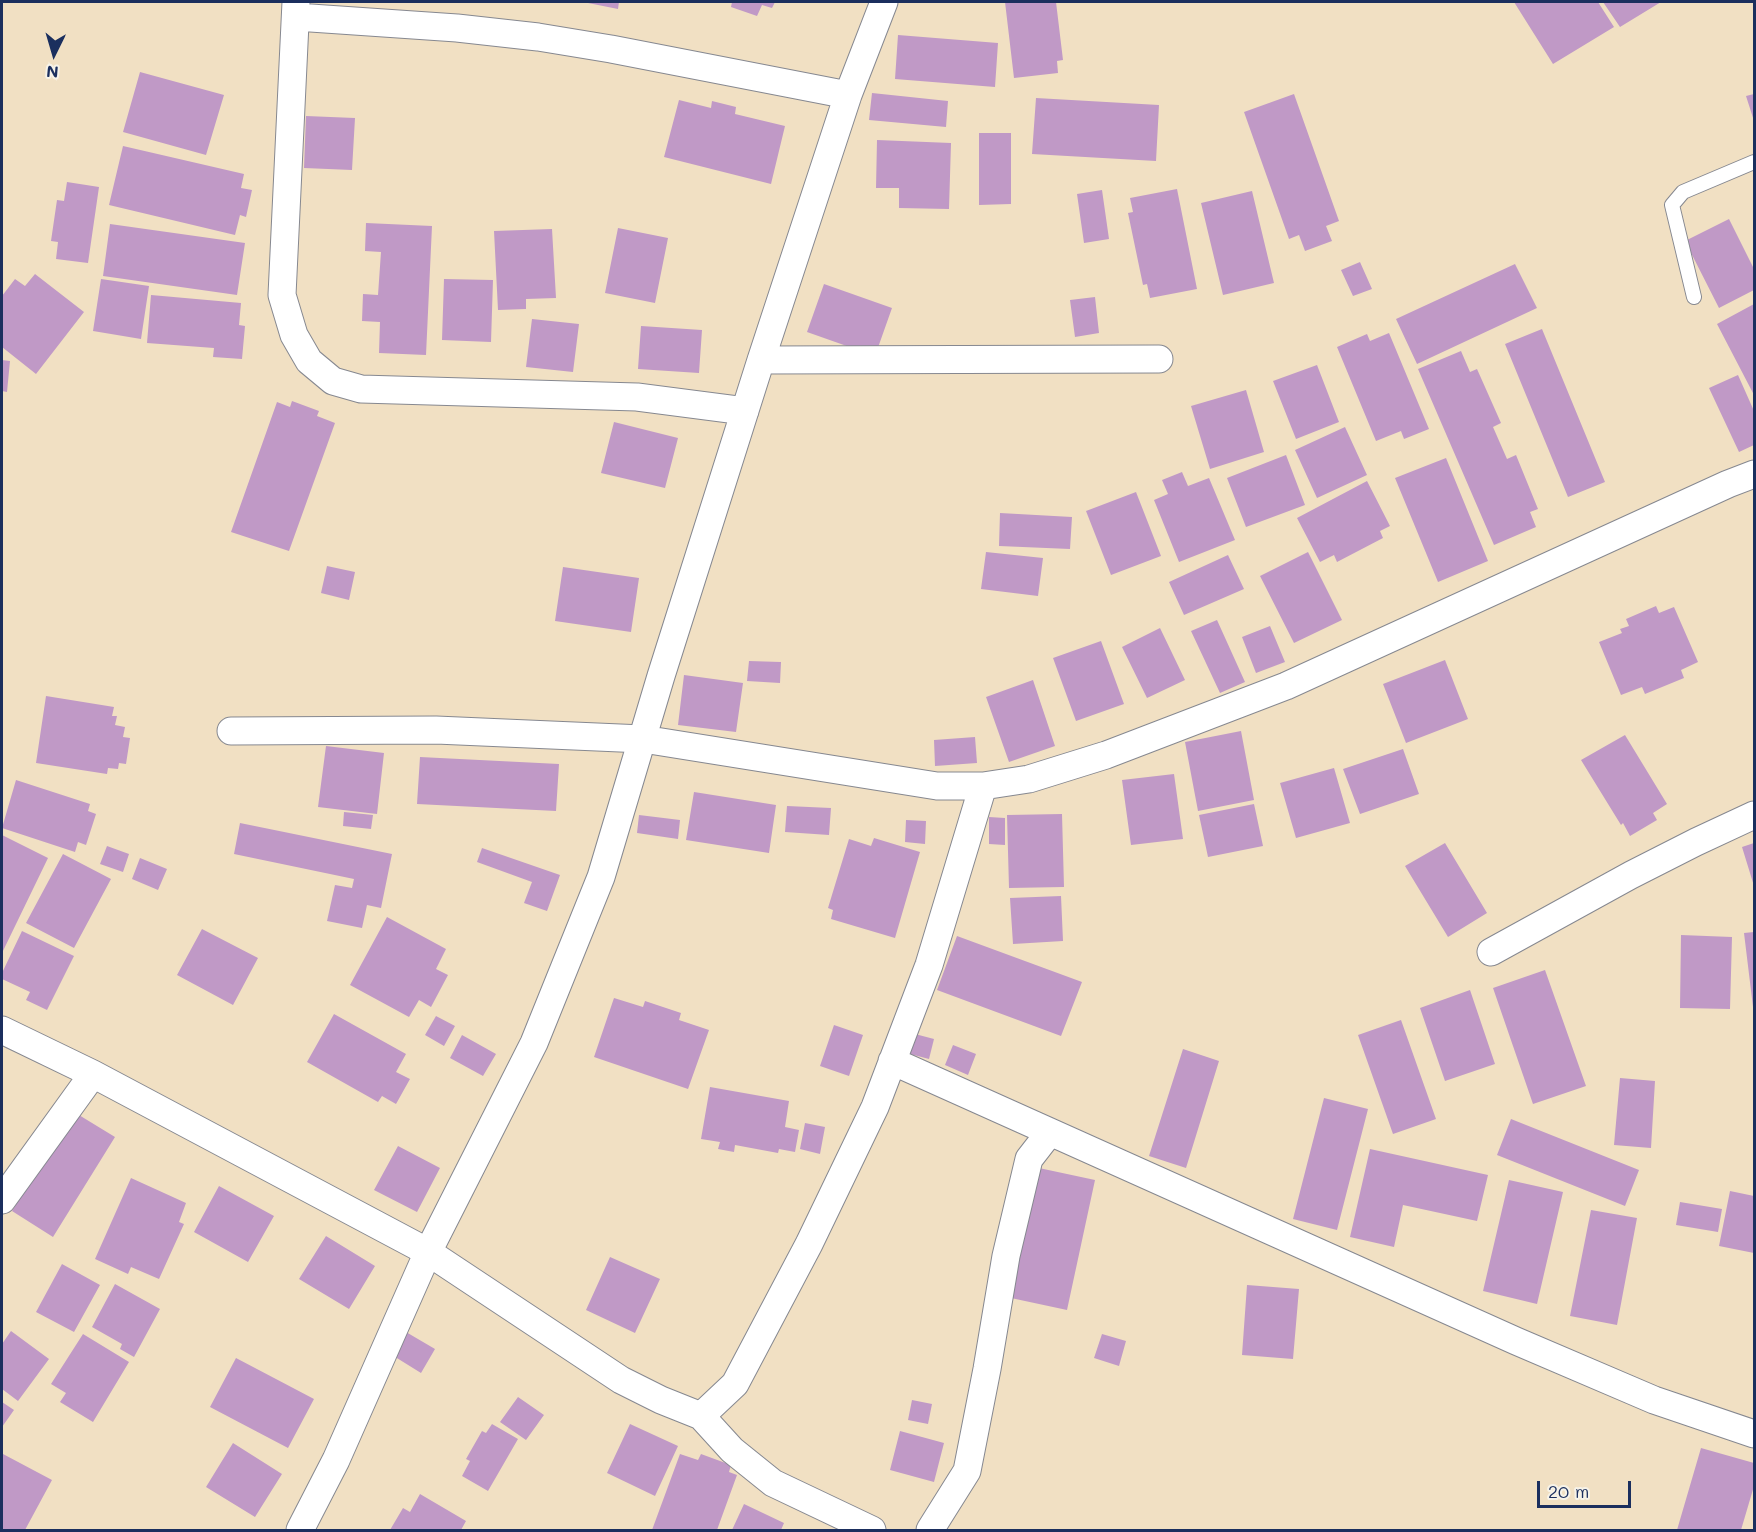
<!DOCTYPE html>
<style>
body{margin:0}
#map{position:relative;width:1756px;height:1532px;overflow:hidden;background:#f1e0c3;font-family:Mali,sans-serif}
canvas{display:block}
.frame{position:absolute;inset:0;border:3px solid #1b2f5e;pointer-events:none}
.north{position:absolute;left:24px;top:24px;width:60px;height:60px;-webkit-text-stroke:4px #f7f3e8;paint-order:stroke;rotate:185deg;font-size:16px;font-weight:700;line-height:24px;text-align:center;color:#1b2f5e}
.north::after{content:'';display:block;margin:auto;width:21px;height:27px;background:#1b2f5e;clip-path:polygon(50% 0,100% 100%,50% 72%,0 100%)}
.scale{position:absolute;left:1537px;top:1481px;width:94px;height:27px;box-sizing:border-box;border:3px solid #1b2f5e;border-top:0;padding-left:8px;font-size:18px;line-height:21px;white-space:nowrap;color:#1b2f5e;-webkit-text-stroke:4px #f7f3e8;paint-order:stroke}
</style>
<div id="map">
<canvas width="1756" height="1532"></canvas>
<div class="frame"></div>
<div class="north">N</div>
<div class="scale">20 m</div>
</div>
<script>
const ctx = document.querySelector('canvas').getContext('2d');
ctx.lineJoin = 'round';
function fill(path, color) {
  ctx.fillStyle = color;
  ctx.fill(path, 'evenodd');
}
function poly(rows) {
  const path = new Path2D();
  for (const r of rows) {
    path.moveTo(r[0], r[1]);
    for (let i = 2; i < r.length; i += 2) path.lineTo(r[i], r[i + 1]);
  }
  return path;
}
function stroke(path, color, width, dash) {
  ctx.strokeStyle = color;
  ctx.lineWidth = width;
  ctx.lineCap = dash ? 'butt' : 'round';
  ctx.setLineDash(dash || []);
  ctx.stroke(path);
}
fill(poly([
 [583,2,619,2,618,9],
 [732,2,775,2,772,8,762,5,757,16,731,7],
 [1005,2,1056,2,1063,60,1057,61,1058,73,1014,78],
 [1514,2,1598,2,1614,27,1553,64],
 [1603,2,1661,2,1620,27],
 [898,35,998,43,995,87,895,79],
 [140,72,224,95,206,155,123,132],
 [872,93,948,101,946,127,869,120],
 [1294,94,1339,221,1326,226,1332,241,1305,251,1299,235,1289,239,1244,112],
 [1754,94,1754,121,1746,96],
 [1036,98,1159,105,1156,161,1032,154],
 [679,100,711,108,712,101,736,107,735,114,785,126,771,184,664,157],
 [306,116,355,118,352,170,304,168],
 [979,133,1011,133,1011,204,979,205],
 [877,140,951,143,949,209,899,208,899,188,876,188],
 [123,146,244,174,241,188,252,190,246,217,240,215,235,235,109,205],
 [67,182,99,187,88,263,56,259,58,242,51,241,57,200,64,201],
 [1177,189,1197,289,1150,298,1147,284,1143,285,1128,213,1133,212,1130,198],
 [1102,190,1109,239,1084,243,1077,194],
 [1252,191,1274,283,1223,295,1201,203],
 [1729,219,1754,269,1754,290,1719,308,1685,241],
 [366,223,432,226,426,355,379,353,380,322,362,321,363,294,378,295,381,252,365,251],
 [110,224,245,243,237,295,103,276],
 [618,228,668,238,655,303,605,293],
 [552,229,556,298,526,299,526,309,498,310,494,231],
 [1360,262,1372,289,1353,296,1341,270],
 [1515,264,1537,308,1417,364,1396,319],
 [35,274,84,312,36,374,2,347,2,296,15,279,25,286],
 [101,279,149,286,141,339,93,331],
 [444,279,493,280,491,342,442,340],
 [824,284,892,308,875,356,807,332],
 [151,295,241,303,239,325,245,326,242,359,213,357,214,348,147,343],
 [1095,297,1099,333,1075,337,1070,300],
 [1754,304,1754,395,1717,324],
 [532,319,579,324,573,372,526,367],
 [641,326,702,330,699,373,638,369],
 [1542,329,1605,482,1568,497,1505,344],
 [1389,333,1429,429,1404,439,1401,431,1376,441,1337,347,1367,334,1370,341],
 [1461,351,1470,372,1477,369,1501,423,1493,427,1507,459,1516,455,1538,509,1530,512,1536,527,1494,545,1418,369],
 [2,360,10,361,7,392,2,391],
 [1317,365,1339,422,1296,439,1273,381],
 [1738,375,1754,411,1754,445,1739,452,1709,388],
 [1246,390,1264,452,1210,469,1191,406],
 [292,401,319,411,317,416,335,423,289,551,231,532,277,402,290,407],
 [614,422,678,438,665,488,601,473],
 [1345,427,1367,475,1317,498,1295,450],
 [1286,455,1305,505,1246,527,1227,478],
 [1446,458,1488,561,1438,582,1395,478],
 [1182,472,1188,486,1209,478,1235,540,1179,562,1154,500,1168,494,1162,480],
 [1367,481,1390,526,1380,531,1383,538,1337,562,1334,555,1320,562,1297,518],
 [1136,492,1161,556,1111,575,1086,511],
 [1000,513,1072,517,1070,549,999,546],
 [986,552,1043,558,1038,596,981,589],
 [1308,552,1342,620,1294,643,1260,576],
 [1228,555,1244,589,1184,615,1169,582],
 [327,566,355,572,349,600,321,593],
 [563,567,639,578,631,632,555,621],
 [1656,606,1659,613,1674,607,1698,662,1681,670,1684,678,1645,694,1642,687,1621,695,1599,642,1622,633,1620,629,1629,626,1626,619],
 [1217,620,1245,682,1220,693,1191,631],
 [1270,626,1285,662,1256,673,1242,637],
 [1160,628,1185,680,1147,698,1122,647],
 [1101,641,1124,704,1076,721,1053,658],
 [1445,660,1468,719,1406,743,1383,684],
 [749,661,781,662,780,683,747,681],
 [684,675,743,683,736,732,678,725],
 [1033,680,1055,746,1009,762,986,697],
 [46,696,114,707,112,716,117,716,115,725,125,727,123,737,130,738,126,764,119,763,118,769,108,768,107,774,36,763],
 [1241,731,1254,800,1198,811,1185,742],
 [1625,735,1667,804,1653,813,1657,820,1630,836,1623,823,1621,825,1581,760],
 [975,737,977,763,935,766,934,740],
 [326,746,384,753,377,814,318,807],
 [1403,749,1419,794,1360,814,1343,769],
 [420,757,559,764,556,811,417,804],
 [1334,768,1350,823,1296,838,1280,783],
 [1174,774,1183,839,1131,845,1122,780],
 [16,780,90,804,88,811,96,814,86,845,78,842,75,852,2,828],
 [694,792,776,805,769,853,686,840],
 [1254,804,1263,846,1208,857,1199,815],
 [787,806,831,808,829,835,785,832],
 [344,812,373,815,371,829,343,826],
 [1062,814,1064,887,1009,888,1007,815],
 [639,815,680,820,678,839,637,833],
 [989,817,1005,818,1005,845,989,844],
 [906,820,926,821,925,844,905,842],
 [240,823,392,854,381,908,367,905,362,928,327,921,335,885,352,888,354,879,234,854],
 [2,835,48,858,2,953],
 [874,838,920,852,895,938,831,919,833,910,828,908,849,839,871,846],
 [1445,843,1487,913,1448,937,1405,866],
 [1754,843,1754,886,1742,847],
 [107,846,129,854,123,872,100,864],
 [482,848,560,875,547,911,524,903,532,882,477,862],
 [63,854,111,879,74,948,26,923],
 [140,858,167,869,158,890,132,879],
 [1061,896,1063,941,1013,944,1010,898],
 [387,917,446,949,436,969,448,975,431,1007,419,1000,409,1017,350,985],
 [202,929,258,958,233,1005,177,975],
 [22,931,74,956,47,1010,26,1000,30,992,2,979,2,973],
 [1754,932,1754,1007,1753,1007,1744,933],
 [1681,935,1732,937,1730,1009,1680,1008],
 [957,936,1082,982,1061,1036,937,990],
 [1545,970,1586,1086,1533,1104,1493,988],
 [1470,990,1495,1064,1445,1081,1420,1008],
 [614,998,643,1007,645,1001,681,1013,679,1020,709,1030,688,1089,594,1057],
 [334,1014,406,1054,396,1072,410,1079,396,1104,382,1096,378,1102,307,1062],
 [436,1016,455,1026,444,1046,425,1035],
 [1401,1020,1436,1119,1393,1134,1358,1035],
 [834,1025,863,1035,849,1076,820,1066],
 [915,1034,934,1039,929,1059,910,1054],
 [462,1035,496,1054,483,1076,450,1058],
 [953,1045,976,1054,968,1075,945,1065],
 [1183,1049,1219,1061,1186,1168,1149,1156],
 [1620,1078,1655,1081,1651,1148,1614,1145],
 [710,1087,789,1101,785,1127,799,1130,795,1152,779,1149,778,1153,735,1145,734,1152,718,1149,720,1142,701,1139],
 [1324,1098,1368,1109,1337,1230,1293,1219],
 [74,1112,115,1137,53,1237,12,1211],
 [1511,1119,1639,1170,1625,1206,1497,1155],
 [805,1123,825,1127,820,1154,800,1149],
 [398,1146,440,1168,417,1212,374,1190],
 [1370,1149,1488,1175,1477,1221,1403,1205,1394,1247,1350,1237],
 [1039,1168,1095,1180,1067,1310,1011,1298],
 [131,1178,186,1203,179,1222,184,1224,159,1279,131,1267,128,1274,95,1259],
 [1509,1180,1563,1192,1537,1304,1483,1291],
 [219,1186,274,1216,248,1262,194,1232],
 [1730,1191,1754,1196,1754,1253,1719,1246],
 [1680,1202,1722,1209,1718,1232,1676,1225],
 [1591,1210,1637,1218,1617,1325,1570,1316],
 [326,1236,375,1266,349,1309,299,1279],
 [610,1257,660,1279,635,1333,586,1310],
 [62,1264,100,1285,74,1332,36,1312],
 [115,1284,160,1309,134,1357,120,1349,122,1344,92,1327],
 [1247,1285,1299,1289,1293,1359,1242,1355],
 [11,1331,49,1359,18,1401,2,1389,2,1344],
 [406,1332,435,1349,421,1373,392,1355],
 [83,1334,129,1362,93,1422,60,1402,66,1393,51,1384],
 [1102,1334,1126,1341,1119,1366,1094,1358],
 [236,1358,314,1399,288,1448,210,1407],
 [518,1397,544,1415,526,1440,500,1422],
 [912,1400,932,1404,928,1424,908,1420],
 [2,1402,14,1410,2,1427],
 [492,1424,518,1439,488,1491,462,1476,470,1461,466,1459,482,1431,486,1433],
 [630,1424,678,1446,655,1496,607,1473],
 [900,1431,944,1443,934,1482,890,1470],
 [233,1443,282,1474,255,1517,206,1487],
 [1701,1448,1754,1463,1754,1486,1741,1530,1677,1530],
 [3,1454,52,1480,25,1530,2,1530],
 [680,1454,698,1460,701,1454,731,1465,729,1472,737,1475,717,1530,652,1530],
 [420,1494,466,1521,461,1530,390,1530,403,1508,410,1512],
 [744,1504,784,1523,781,1530,732,1530]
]), '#c099c6');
const service = poly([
 [1694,297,1672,205,1683,192,1754,162]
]);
const minor = poly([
 [296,2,282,295,294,335,309,361,333,381,361,389,637,397,745,411],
 [296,17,457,28,538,37,611,49,848,95],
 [761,360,1159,359],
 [231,731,436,730,643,739,937,786,983,786,1029,779,1106,755,1286,686,1728,484,1754,474],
 [1491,952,1631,875,1696,842,1754,815],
 [2,1030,93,1074,428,1252,621,1380,661,1400,701,1416,735,1384,809,1244,875,1107,929,965,983,786],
 [892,1061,1516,1341,1654,1400,1754,1434],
 [2,1200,93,1074],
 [701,1416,732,1450,773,1483,872,1530],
 [300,1530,336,1460,428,1252,534,1043,601,877,661,676,761,360,848,95,884,2],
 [930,1530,967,1471,987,1369,1006,1256,1029,1159,1050,1132]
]);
stroke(service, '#868890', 16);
stroke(minor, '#868890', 29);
stroke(service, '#fff', 14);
stroke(minor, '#fff', 27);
</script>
